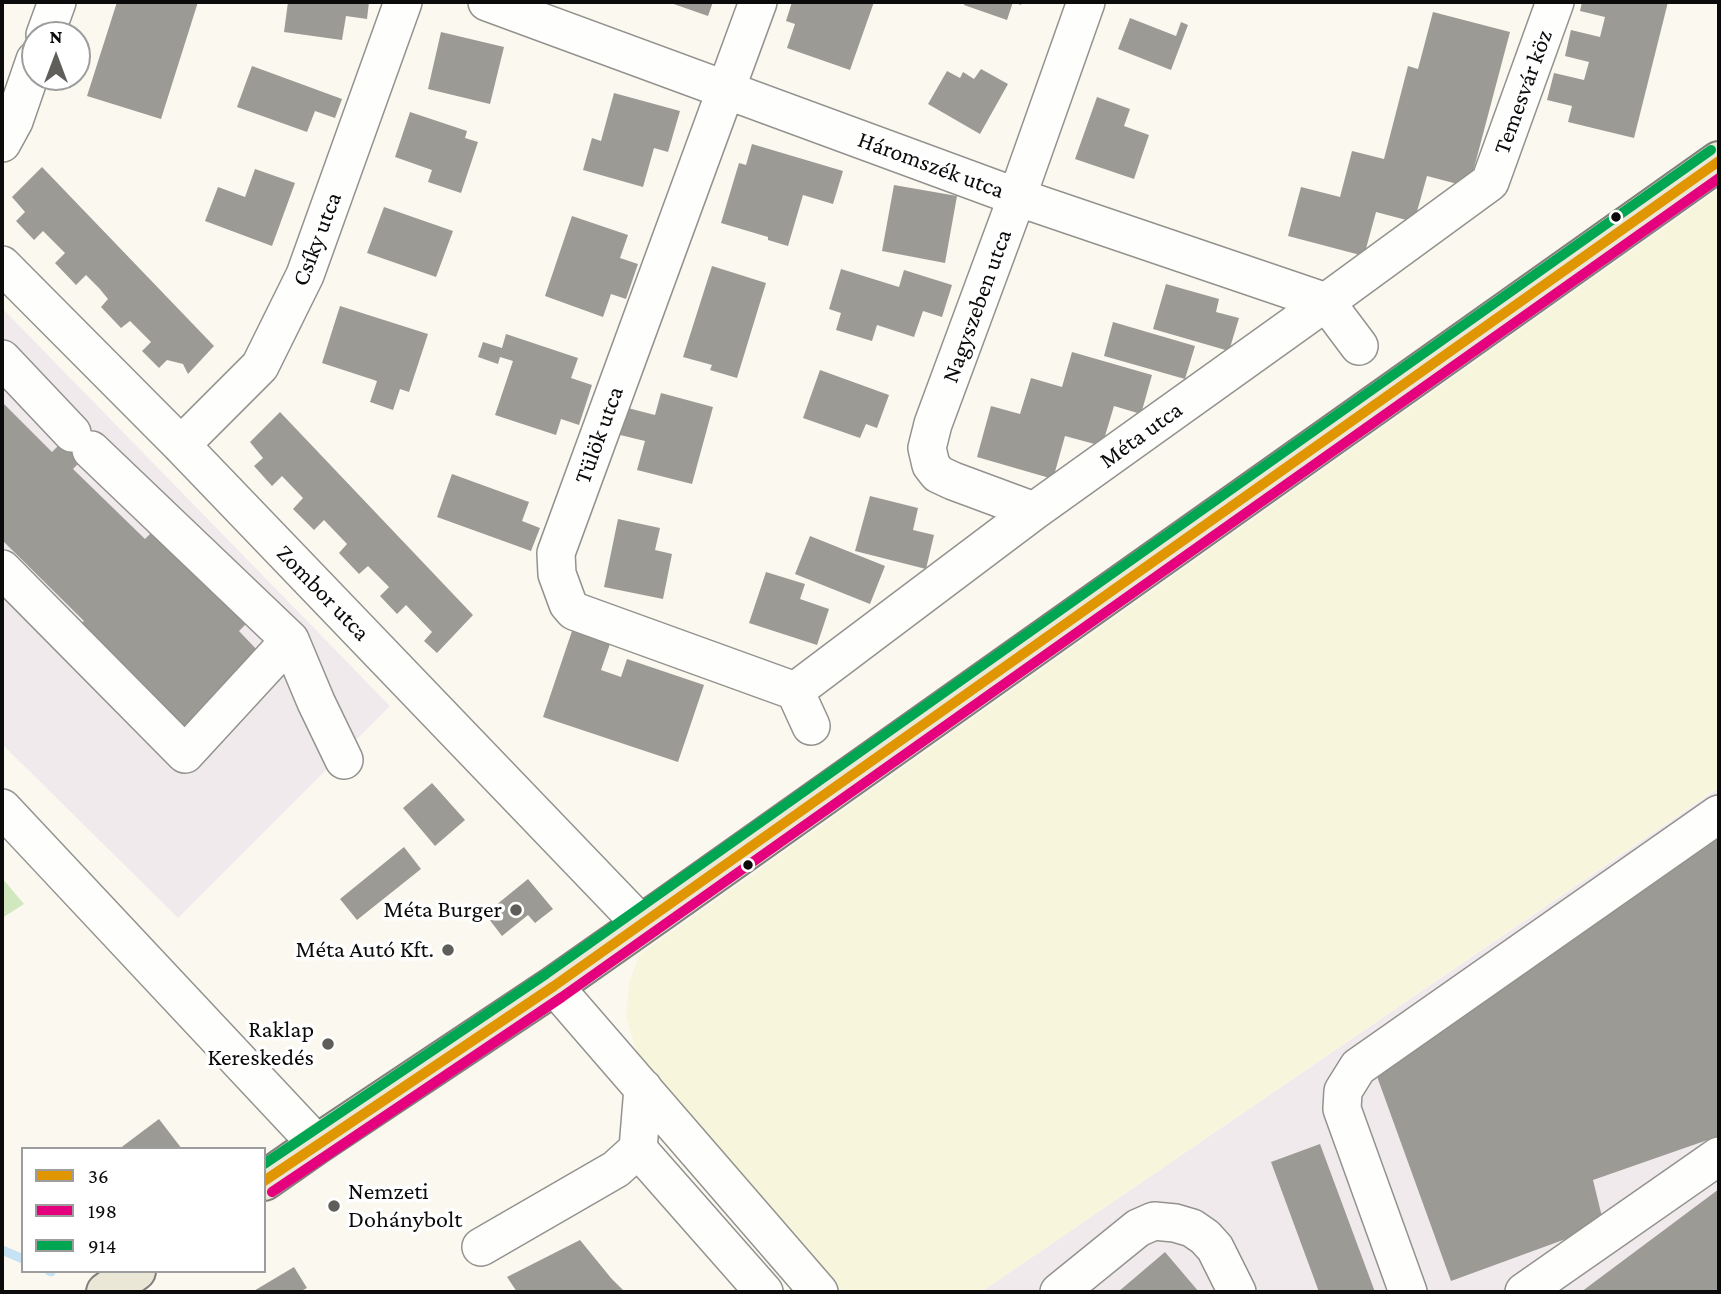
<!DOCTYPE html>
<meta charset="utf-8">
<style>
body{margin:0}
#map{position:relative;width:1721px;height:1294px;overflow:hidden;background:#faf8ef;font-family:"Crimson Pro",serif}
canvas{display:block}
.frame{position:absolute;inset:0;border:4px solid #0b0b0b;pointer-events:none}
.legend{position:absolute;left:21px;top:1147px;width:245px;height:126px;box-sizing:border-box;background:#fff;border:2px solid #9d9d9d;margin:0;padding:9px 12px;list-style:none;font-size:21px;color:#0b0b0b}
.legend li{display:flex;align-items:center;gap:14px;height:35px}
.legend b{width:35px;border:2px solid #9d9d9d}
.north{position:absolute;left:21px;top:21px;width:70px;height:70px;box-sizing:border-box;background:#fff;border:2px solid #9d9d9d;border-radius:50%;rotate:0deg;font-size:19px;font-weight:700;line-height:28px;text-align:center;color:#0b0b0b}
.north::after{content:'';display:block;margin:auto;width:24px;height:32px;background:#5f5e5b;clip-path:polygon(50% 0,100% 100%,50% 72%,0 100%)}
</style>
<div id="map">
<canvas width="1721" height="1294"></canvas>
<div class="frame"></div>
<ul class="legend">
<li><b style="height:9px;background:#df9601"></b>36</li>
<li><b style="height:9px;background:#e5007d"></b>198</li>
<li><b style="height:9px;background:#00a651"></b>914</li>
</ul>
<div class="north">N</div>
</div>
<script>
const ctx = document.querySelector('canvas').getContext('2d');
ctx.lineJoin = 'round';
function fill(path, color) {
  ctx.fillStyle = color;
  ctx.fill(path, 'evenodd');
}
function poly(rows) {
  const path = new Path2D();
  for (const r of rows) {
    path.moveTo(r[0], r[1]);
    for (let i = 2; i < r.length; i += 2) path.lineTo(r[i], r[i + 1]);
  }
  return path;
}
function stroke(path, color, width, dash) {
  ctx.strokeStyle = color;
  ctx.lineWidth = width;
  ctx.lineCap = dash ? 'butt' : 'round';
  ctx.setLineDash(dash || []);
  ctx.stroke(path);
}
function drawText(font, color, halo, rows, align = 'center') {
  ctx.font = font + ' "Crimson Pro",serif';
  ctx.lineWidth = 7;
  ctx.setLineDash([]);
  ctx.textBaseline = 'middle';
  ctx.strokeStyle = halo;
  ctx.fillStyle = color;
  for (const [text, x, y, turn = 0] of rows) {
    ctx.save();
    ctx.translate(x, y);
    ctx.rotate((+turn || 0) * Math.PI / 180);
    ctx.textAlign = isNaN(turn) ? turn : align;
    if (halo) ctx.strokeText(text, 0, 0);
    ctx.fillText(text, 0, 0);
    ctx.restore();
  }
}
fill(poly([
 [2,308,390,706,178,918,2,744],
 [1719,788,1719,1292,981,1292]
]), '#f1eaed');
fill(poly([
 [1719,189,1719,787,981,1292,841,1292,639,1059,626,1016,629,984,639,955]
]), '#f7f5db');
fill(poly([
 [2,878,24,904,2,918]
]), '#d1e7bd');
stroke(poly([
 [2,1250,23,1259],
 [49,1271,51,1272]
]), '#c6e2f4', 9);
fill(poly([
 [117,2,198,2,161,119,87,96],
 [288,2,369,2,367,19,346,16,342,40,284,32],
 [668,2,713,2,708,16],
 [792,2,874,2,850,70,787,48,795,24,786,21],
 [965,2,1022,2,1021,5,1013,2,1007,20,964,5],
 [1582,2,1668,2,1634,138,1568,122,1572,106,1547,100,1554,73,1584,80,1589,62,1565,56,1571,30,1600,37,1605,17,1580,11],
 [1433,12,1510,32,1469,187,1427,176,1414,222,1376,212,1364,256,1288,236,1301,187,1340,197,1352,151,1384,159,1408,66,1418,69],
 [1130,18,1176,36,1181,22,1188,25,1171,70,1118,49],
 [441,32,504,47,490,104,428,89],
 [252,66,342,99,335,118,315,111,307,132,237,107],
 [981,69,1008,84,980,134,928,104,947,71,960,78,963,72,974,79],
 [614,93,680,111,668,152,654,148,643,187,583,170,592,138,601,141],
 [1097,97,1130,109,1124,126,1149,135,1134,179,1075,159],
 [410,112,467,131,465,138,478,142,461,193,428,182,432,170,395,157],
 [752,144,843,171,833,204,803,195,788,246,768,240,768,237,721,223,739,163,746,165],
 [42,167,214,346,188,374,183,364,167,360,159,368,142,351,151,342,130,321,121,328,101,307,108,299,99,288,86,275,76,285,55,263,65,253,43,231,34,240,16,221,25,212,12,197],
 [255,169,295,183,272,246,205,221,218,187,245,197],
 [894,185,957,196,945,263,882,251],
 [384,207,453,231,436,277,367,253],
 [572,216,628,235,620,258,638,264,626,299,611,294,603,317,545,296],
 [712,266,766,283,737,378,710,370,712,365,683,357],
 [841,269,899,287,904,270,952,285,942,317,923,311,914,337,877,325,872,341,836,330,841,313,829,309],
 [1166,284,1219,299,1216,312,1239,318,1229,351,1153,329],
 [340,306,428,334,409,392,400,389,393,410,370,402,377,381,322,363],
 [1113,322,1195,346,1185,379,1104,356],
 [506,334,578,358,571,378,592,385,579,425,561,419,556,435,495,415,513,361,500,357,498,364,478,357,483,342,502,348],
 [1072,352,1152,375,1141,414,1114,406,1102,446,1065,436,1053,479,977,457,991,406,1020,414,1031,378,1062,387],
 [820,370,889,395,877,428,866,424,860,438,803,418],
 [661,393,713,407,692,484,637,470,645,441,616,434,624,407,655,415],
 [2,402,52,452,81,423,100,441,73,469,145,539,155,529,249,621,239,631,258,651,184,726,148,691,74,631,84,621,2,540],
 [280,412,473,615,437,653,424,641,432,632,406,605,397,614,380,596,389,587,368,566,359,574,339,553,347,544,324,520,314,530,293,509,303,498,282,476,272,486,254,466,263,458,250,442],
 [452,474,529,502,522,521,540,528,531,551,437,517],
 [870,496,918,508,913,530,934,535,926,569,855,551],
 [618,519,660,528,655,550,672,554,663,599,604,587],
 [810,536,885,566,870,604,795,574],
 [766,572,805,584,800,599,829,609,817,645,749,623],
 [572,631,610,644,601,670,621,677,627,659,704,685,678,762,543,717],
 [432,783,465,820,435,846,403,808],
 [1719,829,1719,1136,1593,1180,1604,1225,1451,1281,1375,1071],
 [404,847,421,869,357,920,340,899],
 [528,879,553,909,535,923,528,915,502,936,485,914],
 [159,1119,182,1149,119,1149],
 [1320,1144,1375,1292,1319,1292,1271,1162],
 [1719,1189,1719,1292,1581,1292],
 [580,1240,611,1278,625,1292,517,1292,507,1277],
 [1165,1252,1199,1292,1118,1292],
 [294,1267,307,1288,299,1292,252,1292]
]), '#9c9a95');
const minor = poly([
 [487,2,1017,197,1326,302,1359,346],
 [758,2,556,553,557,574,568,604,574,611,795,691,811,726],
 [45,35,57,2],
 [2,143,14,121,35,60],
 [2,265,181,445,641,924],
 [2,359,72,433],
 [181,445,260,366,305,275,403,2],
 [91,450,290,640,316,702,344,760],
 [1034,511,953,481,938,474,931,465,927,448,933,424,1017,197,1086,2],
 [2,569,185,754,290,640],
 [795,691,1034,511,1326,302,1490,182,1555,2],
 [2,808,317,1144],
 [554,986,819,1292],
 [643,1088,638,1149,764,1292],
 [481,1247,616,1169,638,1149],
 [1059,1292,1138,1228,1154,1221,1175,1223,1192,1228,1205,1237,1215,1248,1237,1292],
 [1408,1292,1342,1109,1343,1091,1358,1067,1719,814],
 [1524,1292,1719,1156]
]);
const major = poly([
 [264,1181,317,1144,554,986,665,908,1719,161],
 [106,1292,136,1271]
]);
stroke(minor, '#93928e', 40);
stroke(major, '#807f7b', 42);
stroke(minor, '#fefefd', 37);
stroke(major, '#ebe7d7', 38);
stroke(poly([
 [264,1181,554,986,1719,161]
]), '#df9601', 10);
stroke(poly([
 [272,1192,562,997,1719,178]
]), '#e5007d', 10);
stroke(poly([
 [264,1164,546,974,1711,150]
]), '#00a651', 10);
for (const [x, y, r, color] of [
 [1616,217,6,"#0b0b0b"],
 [748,865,6,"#0b0b0b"],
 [516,910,7,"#5f5e5b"],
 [448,950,7,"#5f5e5b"],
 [328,1044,7,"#5f5e5b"],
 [334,1206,7,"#5f5e5b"]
]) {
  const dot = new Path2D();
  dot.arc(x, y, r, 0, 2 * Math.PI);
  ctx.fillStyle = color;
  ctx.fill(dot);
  stroke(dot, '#fff', 2.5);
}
drawText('24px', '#0b0b0b', '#fff', [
 ["Temesvár köz",1523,92,-70],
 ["Háromszék utca",931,165,20],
 ["Csíky utca",317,239,-69],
 ["Nagyszeben utca",977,306,-70],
 ["Tülök utca",599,435,-70],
 ["Méta utca",1141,435,-36],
 ["Zombor utca",323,593,46]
]);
drawText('24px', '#0b0b0b', '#fff', [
 ["Méta Burger",502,910],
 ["Méta Autó Kft.",434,950],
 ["Raklap",314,1030],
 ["Kereskedés",314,1058],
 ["Nemzeti",348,1192,"left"],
 ["Dohánybolt",348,1220,"left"]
], 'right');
</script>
